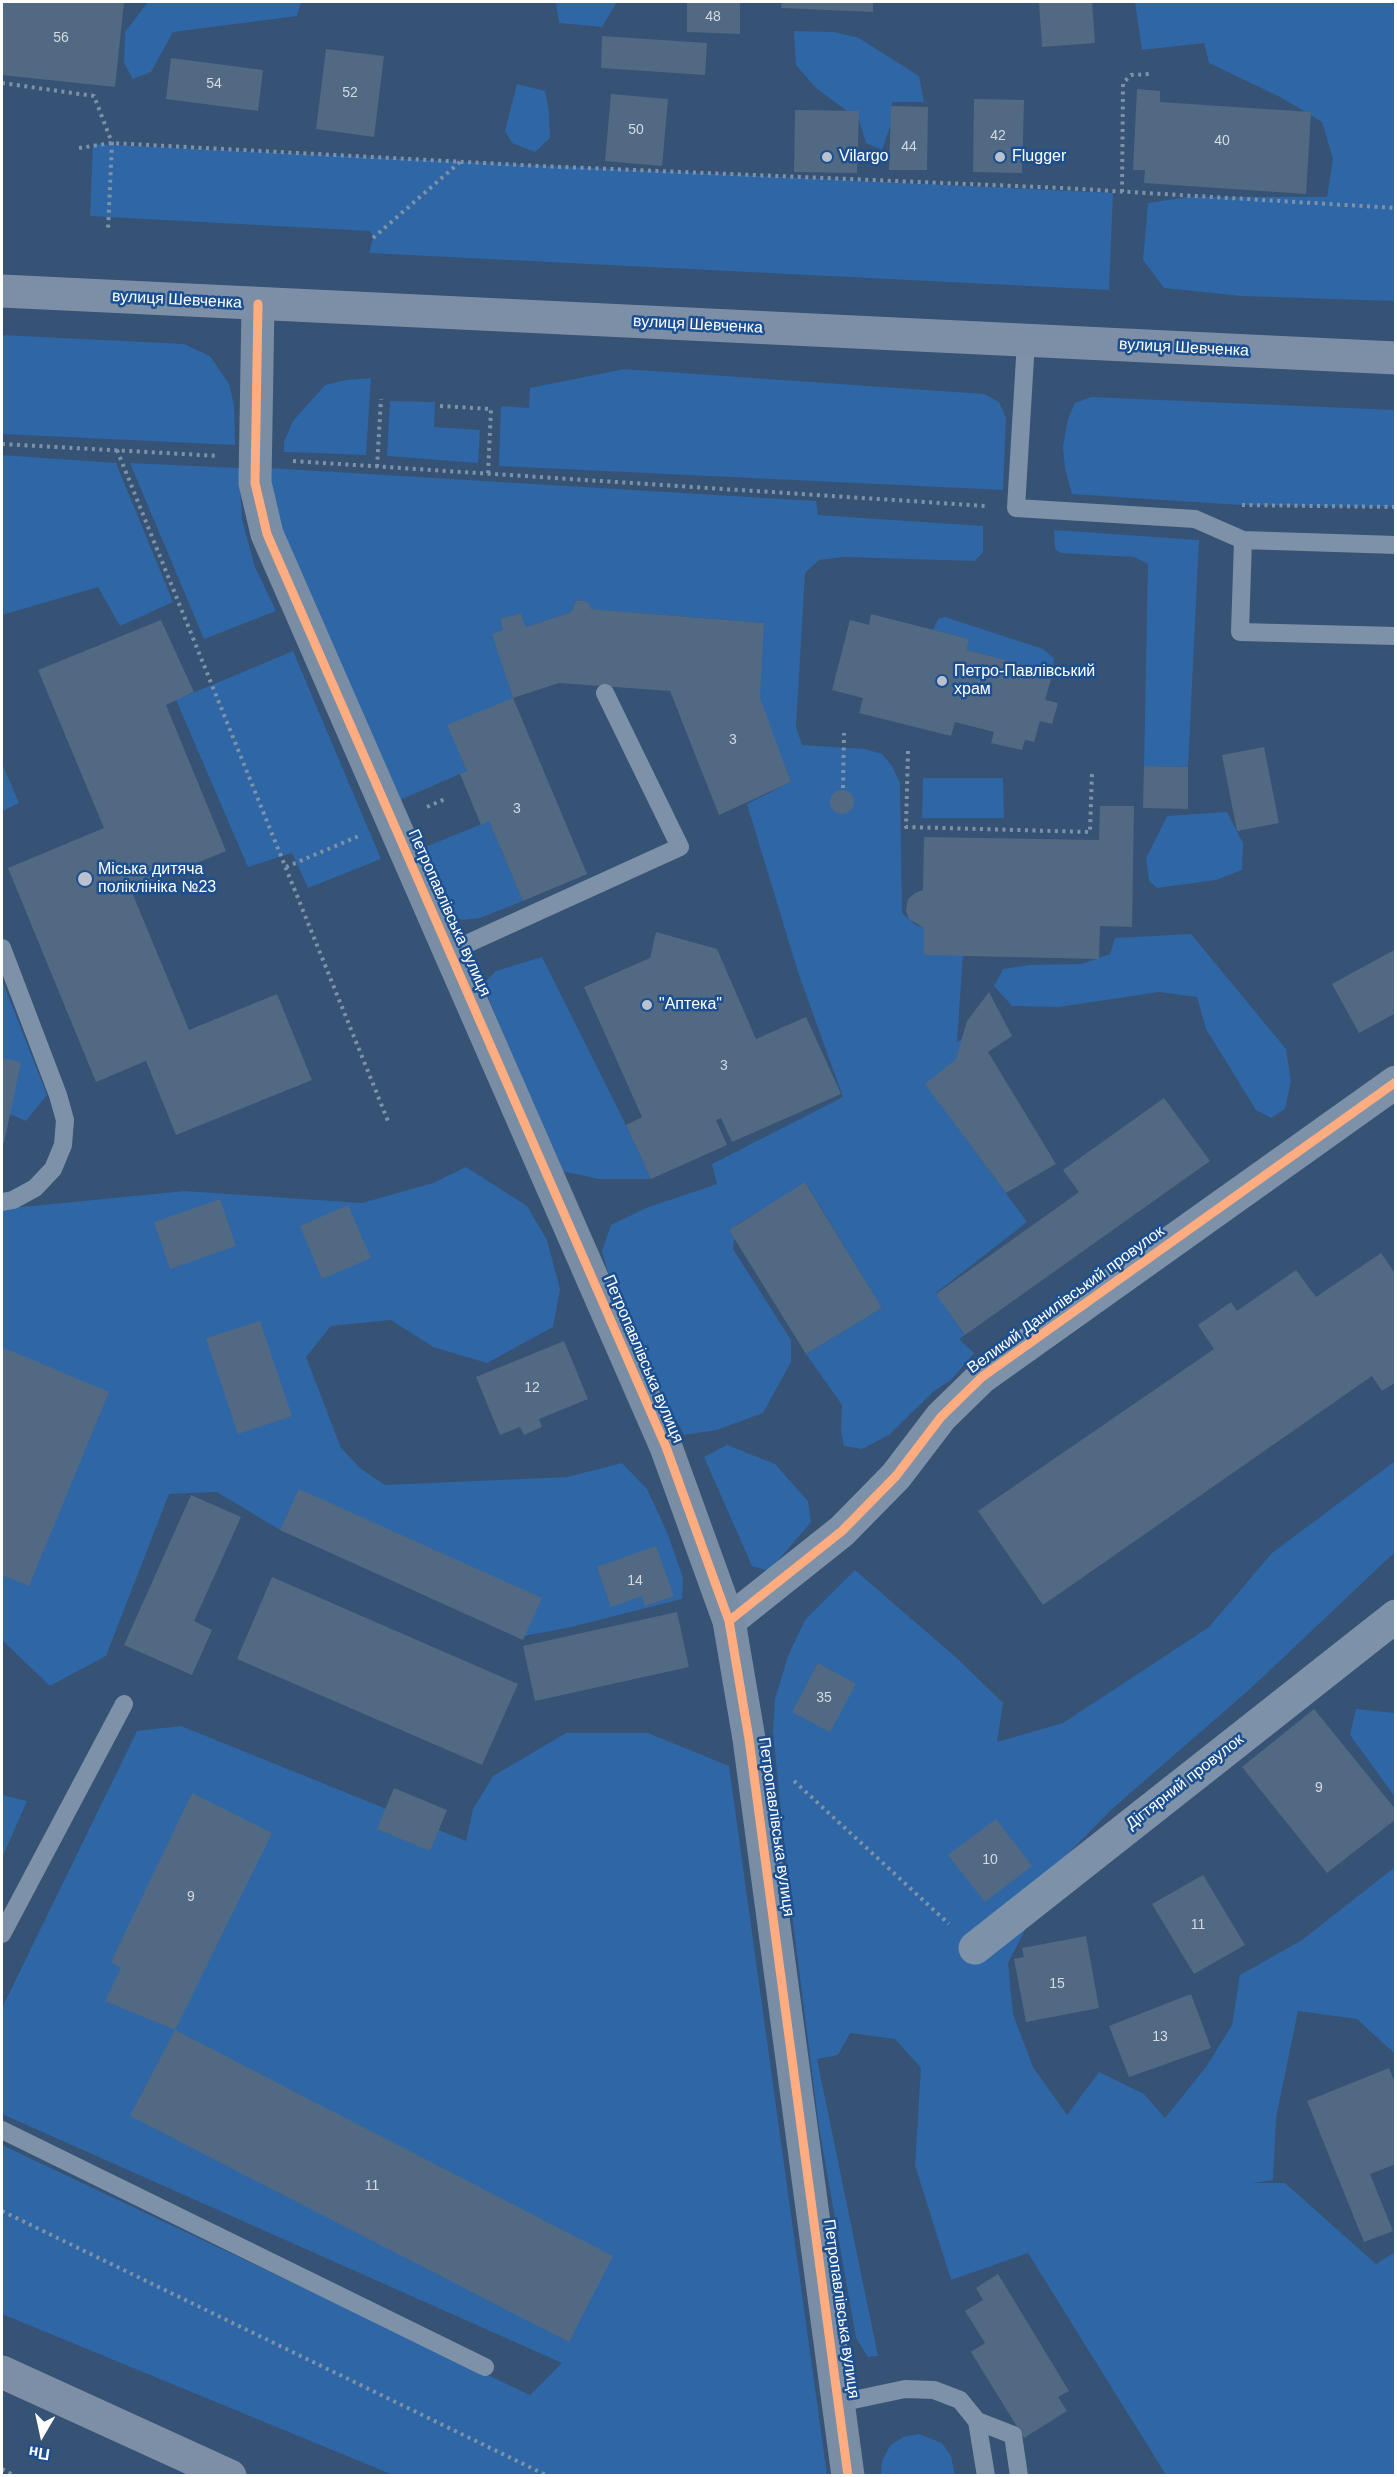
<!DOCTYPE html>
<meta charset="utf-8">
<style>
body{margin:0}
#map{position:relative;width:1397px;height:2477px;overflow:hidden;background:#365274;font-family:Helvetica,sans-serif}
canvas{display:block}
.frame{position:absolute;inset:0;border:3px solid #fff;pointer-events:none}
.north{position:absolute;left:12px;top:2405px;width:60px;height:60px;-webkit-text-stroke:4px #1b4f8f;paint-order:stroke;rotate:189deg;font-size:16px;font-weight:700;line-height:24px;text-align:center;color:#fff}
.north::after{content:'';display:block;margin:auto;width:21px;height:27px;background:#fff;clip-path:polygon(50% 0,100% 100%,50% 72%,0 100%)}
</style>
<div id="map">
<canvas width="1397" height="2477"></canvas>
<div class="frame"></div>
<div class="north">Пн</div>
</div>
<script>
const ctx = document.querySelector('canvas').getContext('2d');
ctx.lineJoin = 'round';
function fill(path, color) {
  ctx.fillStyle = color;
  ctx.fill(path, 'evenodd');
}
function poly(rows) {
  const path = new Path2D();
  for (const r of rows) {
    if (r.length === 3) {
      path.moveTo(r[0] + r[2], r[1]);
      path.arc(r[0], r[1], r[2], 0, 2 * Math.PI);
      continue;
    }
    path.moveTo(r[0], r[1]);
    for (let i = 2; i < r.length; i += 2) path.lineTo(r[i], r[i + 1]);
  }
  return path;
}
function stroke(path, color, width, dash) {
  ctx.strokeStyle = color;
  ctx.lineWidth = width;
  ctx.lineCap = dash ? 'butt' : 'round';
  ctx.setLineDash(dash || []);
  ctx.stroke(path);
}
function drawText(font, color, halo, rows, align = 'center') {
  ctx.font = font + ' Helvetica,sans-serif';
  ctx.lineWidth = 5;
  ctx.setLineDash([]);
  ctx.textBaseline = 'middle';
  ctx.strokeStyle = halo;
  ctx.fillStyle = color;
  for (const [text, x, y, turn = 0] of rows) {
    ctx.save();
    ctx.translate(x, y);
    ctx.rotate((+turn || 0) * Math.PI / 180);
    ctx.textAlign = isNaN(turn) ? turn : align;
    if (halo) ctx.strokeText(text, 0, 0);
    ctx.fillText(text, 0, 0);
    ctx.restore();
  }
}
fill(poly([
 [148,2,301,2,297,16,173,32,151,72,133,79,124,63,125,32],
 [556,2,617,2,602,27,559,23],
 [1135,2,1395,2,1395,301,1242,296,1164,288,1143,260,1148,203,1188,197,1327,197,1333,159,1322,122,1282,98,1209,63,1204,43,1142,50],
 [794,31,834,32,859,38,919,76,924,102,892,102,891,124,882,150,866,143,859,120,816,88,796,65],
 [517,84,545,91,549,112,550,138,535,152,512,143,505,131],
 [93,144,1113,193,1109,290,369,253,373,238,370,231,90,216],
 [2,335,184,344,210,356,229,384,234,405,235,445,2,434],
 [624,369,984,394,999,402,1006,418,1003,490,499,466,501,406,529,408,530,388],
 [371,378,366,455,284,452,284,442,293,421,325,385,346,380],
 [1091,397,1395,410,1395,507,1240,505,1072,494,1065,469,1063,446,1068,419,1075,403],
 [390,401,435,402,434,427,480,430,478,463,387,456],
 [2,455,116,463,173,602,120,626,98,587,2,615],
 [130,463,239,468,242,520,255,567,276,611,204,639],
 [269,468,816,501,818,515,983,526,983,552,975,561,844,557,819,560,805,573,796,727,802,745,865,749,882,754,892,766,900,783,902,913,916,925,924,928,924,955,963,955,957,1042,974,1032,949,1116,1027,1222,936,1293,965,1335,959,1339,974,1353,951,1380,935,1390,889,1435,862,1449,844,1446,841,1432,842,1405,806,1354,882,1308,806,1183,736,1225,733,1249,791,1340,791,1362,763,1413,717,1430,684,1435,653,1377,610,1279,602,1251,611,1225,646,1208,717,1184,712,1164,843,1097,798,972,747,804,791,782,752,687,764,623,591,609,589,603,582,600,576,601,571,612,526,627,521,613,500,619,503,630,493,634,513,698,461,757,467,771,400,800,276,532],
 [1054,530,1199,540,1188,767,1144,766,1148,564,1134,557,1061,553,1055,549],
 [945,617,1043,649,1054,658,1053,672,967,650,969,639,933,630,938,619],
 [293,651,381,859,308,888,292,853,248,867,176,700],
 [2,763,19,803,2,811],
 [923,778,1003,778,1004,818,922,818],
 [1227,812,1243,843,1242,870,1216,880,1157,888,1149,881,1146,858,1167,816],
 [489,821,523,901,480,918,462,920,443,909,418,850],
 [1191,934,1286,1049,1291,1082,1285,1109,1271,1118,1256,1110,1206,1029,1197,997,1159,992,1059,1007,1012,1006,994,986,1003,969,1030,965,1082,964,1110,954,1115,938],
 [542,957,626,1125,651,1179,598,1179,562,1171,489,1000,485,982,496,971],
 [2,980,47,1095,26,1121,10,1114,2,1088],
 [466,1167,527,1206,547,1240,560,1289,553,1327,487,1363,433,1347,391,1320,331,1326,306,1357,341,1448,361,1469,385,1485,567,1477,622,1463,647,1489,667,1532,683,1578,682,1599,567,1628,518,1637,280,1530,217,1492,169,1494,106,1656,50,1686,2,1640,2,1209,185,1191,362,1203,433,1183],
 [727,1445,775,1464,808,1501,811,1522,769,1571,752,1566,704,1457],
 [1395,1461,1395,1552,1250,1689,1112,1809,1060,1862,1008,1963,1013,2014,1033,2067,1067,2115,1099,2072,1144,2094,1165,2118,1206,2067,1232,2025,1240,1975,1302,1940,1395,1867,1395,2054,1357,2019,1298,2011,1276,2118,1273,2180,1252,2183,1285,2183,1376,2264,1395,2252,1395,2475,1166,2475,1028,2253,951,2280,915,2165,921,2068,895,2039,850,2033,838,2055,817,2059,878,2356,868,2357,856,2338,819,2127,789,1891,773,1731,775,1699,788,1656,805,1620,855,1570,959,1660,1003,1703,997,1742,1063,1723,1209,1627,1272,1553],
 [1356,1709,1395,1713,1395,1797,1350,1735],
 [181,1726,466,1841,473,1809,493,1776,566,1733,648,1733,729,1766,827,2475,393,2475,2,2314,2,2145,530,2395,562,2363,2,2114,2,2008,137,1731],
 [2,1795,27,1801,2,1858],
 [919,2434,942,2443,951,2456,955,2475,881,2475,882,2461,890,2446,903,2437]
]), '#2f66a5');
fill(poly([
 [2,2,124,2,115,87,2,75],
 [687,2,740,2,740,34,687,32],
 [782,2,873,2,873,12,781,8],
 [1039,2,1092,2,1095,43,1042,47],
 [602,36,707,43,705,75,601,68],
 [326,49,384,56,374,137,316,129],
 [171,58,263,70,258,111,166,99],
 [1137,89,1160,91,1160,102,1311,112,1306,194,1144,183,1145,170,1133,170],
 [611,94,668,99,662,166,605,161],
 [974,99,1024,100,1022,173,973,172],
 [891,106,928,107,927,170,889,170],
 [795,110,859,111,857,173,794,172],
 [582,600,589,603,591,609,764,623,760,698,791,782,719,815,670,691,559,683,513,698,492,634,503,630,500,619,521,613,526,627,571,612,576,601],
 [871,614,969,639,967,650,1053,672,1045,700,1058,703,1052,724,1040,721,1034,742,1025,740,1022,750,991,743,994,732,955,722,951,736,859,713,863,698,832,690,850,620,869,625],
 [161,620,194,692,166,705,226,851,131,890,189,1030,277,994,312,1080,176,1135,146,1061,96,1082,8,868,104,828,38,670],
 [513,698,587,874,523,901,489,821,481,825,460,774,467,771,447,725],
 [1264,747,1279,823,1237,831,1222,755],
 [1144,766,1188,767,1188,809,1143,808],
 [842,802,12],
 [1100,806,1134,806,1132,927,1100,926,1099,959,924,955,924,928,909,919,906,911,908,899,915,893,923,890,924,837,1099,840],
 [656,932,717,949,756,1039,806,1017,841,1094,732,1142,721,1118,716,1120,727,1145,651,1179,626,1125,642,1117,584,987,650,958],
 [1396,949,1396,1013,1359,1033,1332,984],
 [989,992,1012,1036,988,1052,1056,1164,1006,1193,925,1084,956,1059,967,1021],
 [2,1058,21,1062,4,1143,2,1143],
 [1164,1098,1210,1161,965,1335,936,1294,1079,1192,1063,1170],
 [805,1182,882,1308,806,1354,729,1230],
 [220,1199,236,1246,170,1269,154,1222],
 [348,1205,371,1258,322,1279,300,1226],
 [1381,1253,1396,1275,1396,1382,1382,1391,1372,1376,1043,1605,978,1511,1214,1349,1198,1325,1231,1302,1237,1311,1296,1270,1316,1297],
 [260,1321,292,1416,238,1434,206,1338],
 [564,1341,588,1399,539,1419,542,1427,524,1435,520,1427,500,1435,476,1377],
 [2,1347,109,1392,29,1586,2,1575],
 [299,1489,542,1598,523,1640,280,1530],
 [191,1495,241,1517,194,1621,212,1630,192,1675,124,1645],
 [656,1546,674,1596,645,1606,642,1596,611,1607,597,1567],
 [272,1577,518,1684,482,1765,237,1659],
 [677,1612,689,1667,535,1701,523,1646],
 [818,1663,856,1684,830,1732,792,1712],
 [1314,1709,1396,1810,1396,1819,1327,1873,1242,1767],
 [394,1788,447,1810,430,1851,377,1829],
 [192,1793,272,1833,175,2030,105,2001,121,1968,111,1962],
 [996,1819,1032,1866,985,1902,948,1855],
 [1203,1875,1245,1945,1194,1974,1152,1904],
 [1086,1936,1099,2008,1026,2022,1014,1959,1024,1957,1022,1948],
 [1191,1994,1211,2048,1129,2077,1109,2026],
 [175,2030,613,2256,569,2342,130,2116],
 [1389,2068,1396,2085,1396,2164,1370,2174,1393,2231,1364,2242,1307,2101],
 [998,2274,1069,2391,1058,2397,1067,2411,1024,2438,971,2352,985,2343,965,2311,983,2300,976,2288]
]), '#526984');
stroke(poly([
 [2,83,94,96,112,143,108,230],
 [79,148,112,143,540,166,1063,188,1396,208],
 [1122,192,1123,83,1131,75,1150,74],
 [373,238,460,162],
 [440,406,491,409,488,474],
 [2,444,219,456],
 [117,450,388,1121],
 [293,461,986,506],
 [377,467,381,399],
 [1242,505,1396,507],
 [908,751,906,827,1090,832,1092,772],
 [843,788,844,733],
 [427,807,445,799],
 [286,867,359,836],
 [794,1781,949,1924],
 [2,2211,548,2476],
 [2,2469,15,2476]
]), '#7d92a8', 4, [3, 4.5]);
stroke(poly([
 [1026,341,1016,508,1195,519,1243,540,1396,545],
 [1243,540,1240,632,1396,636],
 [2,948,58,1095,65,1120,63,1145,53,1169,35,1188,13,1200,2,1202],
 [449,952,680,847,605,693],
 [2,1934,124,1704],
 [2,2130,485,2367],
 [839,2403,905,2389,934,2390,960,2400,977,2421,986,2476],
 [977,2421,1013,2435,1019,2476]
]), '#7d92a8', 18);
stroke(poly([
 [729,1621,842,1531,896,1476,941,1417,982,1377,1396,1082],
 [975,1948,1396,1616]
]), '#7d92a8', 33);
stroke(poly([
 [258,304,255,483,267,534,666,1447,729,1621,749,1739,848,2476]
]), '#798da4', 33);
stroke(poly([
 [2,291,1396,358],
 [2,2372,230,2476]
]), '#7d8ea7', 33);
stroke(poly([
 [258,304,255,483,267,534,666,1447,729,1621,749,1739,848,2476],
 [729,1621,842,1531,896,1476,941,1417,982,1377,1396,1082]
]), '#ffac80', 9);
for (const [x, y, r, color] of [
 [827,157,6,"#b9c2ce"],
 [1000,157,6,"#b9c2ce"],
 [942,681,6,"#b9c2ce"],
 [85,879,8,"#b9c2ce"],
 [647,1005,6,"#b9c2ce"]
]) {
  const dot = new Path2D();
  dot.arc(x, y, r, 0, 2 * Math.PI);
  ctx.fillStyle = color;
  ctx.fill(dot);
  stroke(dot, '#1b4f8f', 2);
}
drawText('14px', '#d4dae0', null, [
 ["48",713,17],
 ["56",61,38],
 ["54",214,84],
 ["52",350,93],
 ["50",636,130],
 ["42",998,136],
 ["40",1222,141],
 ["44",909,147],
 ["3",733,740],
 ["3",517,809],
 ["3",724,1066],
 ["12",532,1388],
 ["14",635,1581],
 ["35",824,1698],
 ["9",1319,1788],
 ["10",990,1860],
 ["9",191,1897],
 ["11",1198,1925],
 ["15",1057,1984],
 ["13",1160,2037],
 ["11",372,2186]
]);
drawText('16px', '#fff', '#1b4f8f', [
 ["Vilargo",839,157],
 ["Flugger",1012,157],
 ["Петро-Павлівський",954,672],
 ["храм",954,690],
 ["Міська дитяча",98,870],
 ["поліклініка №23",98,888],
 ["\"Аптека\"",659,1005]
], 'left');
drawText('16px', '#fff', '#1b4f8f', [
 ["вулиця Шевченка",177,300,3],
 ["вулиця Шевченка",698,325,3],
 ["вулиця Шевченка",1184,348,3],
 ["Петропавлівська вулиця",449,913,66],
 ["Великий Данилівський провулок",1066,1300,-36],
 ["Петропавлівська вулиця",643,1359,67],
 ["Дігтярний провулок",1185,1782,-38],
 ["Петропавлівська вулиця",776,1827,82],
 ["Петропавлівська вулиця",841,2309,82]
]);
</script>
